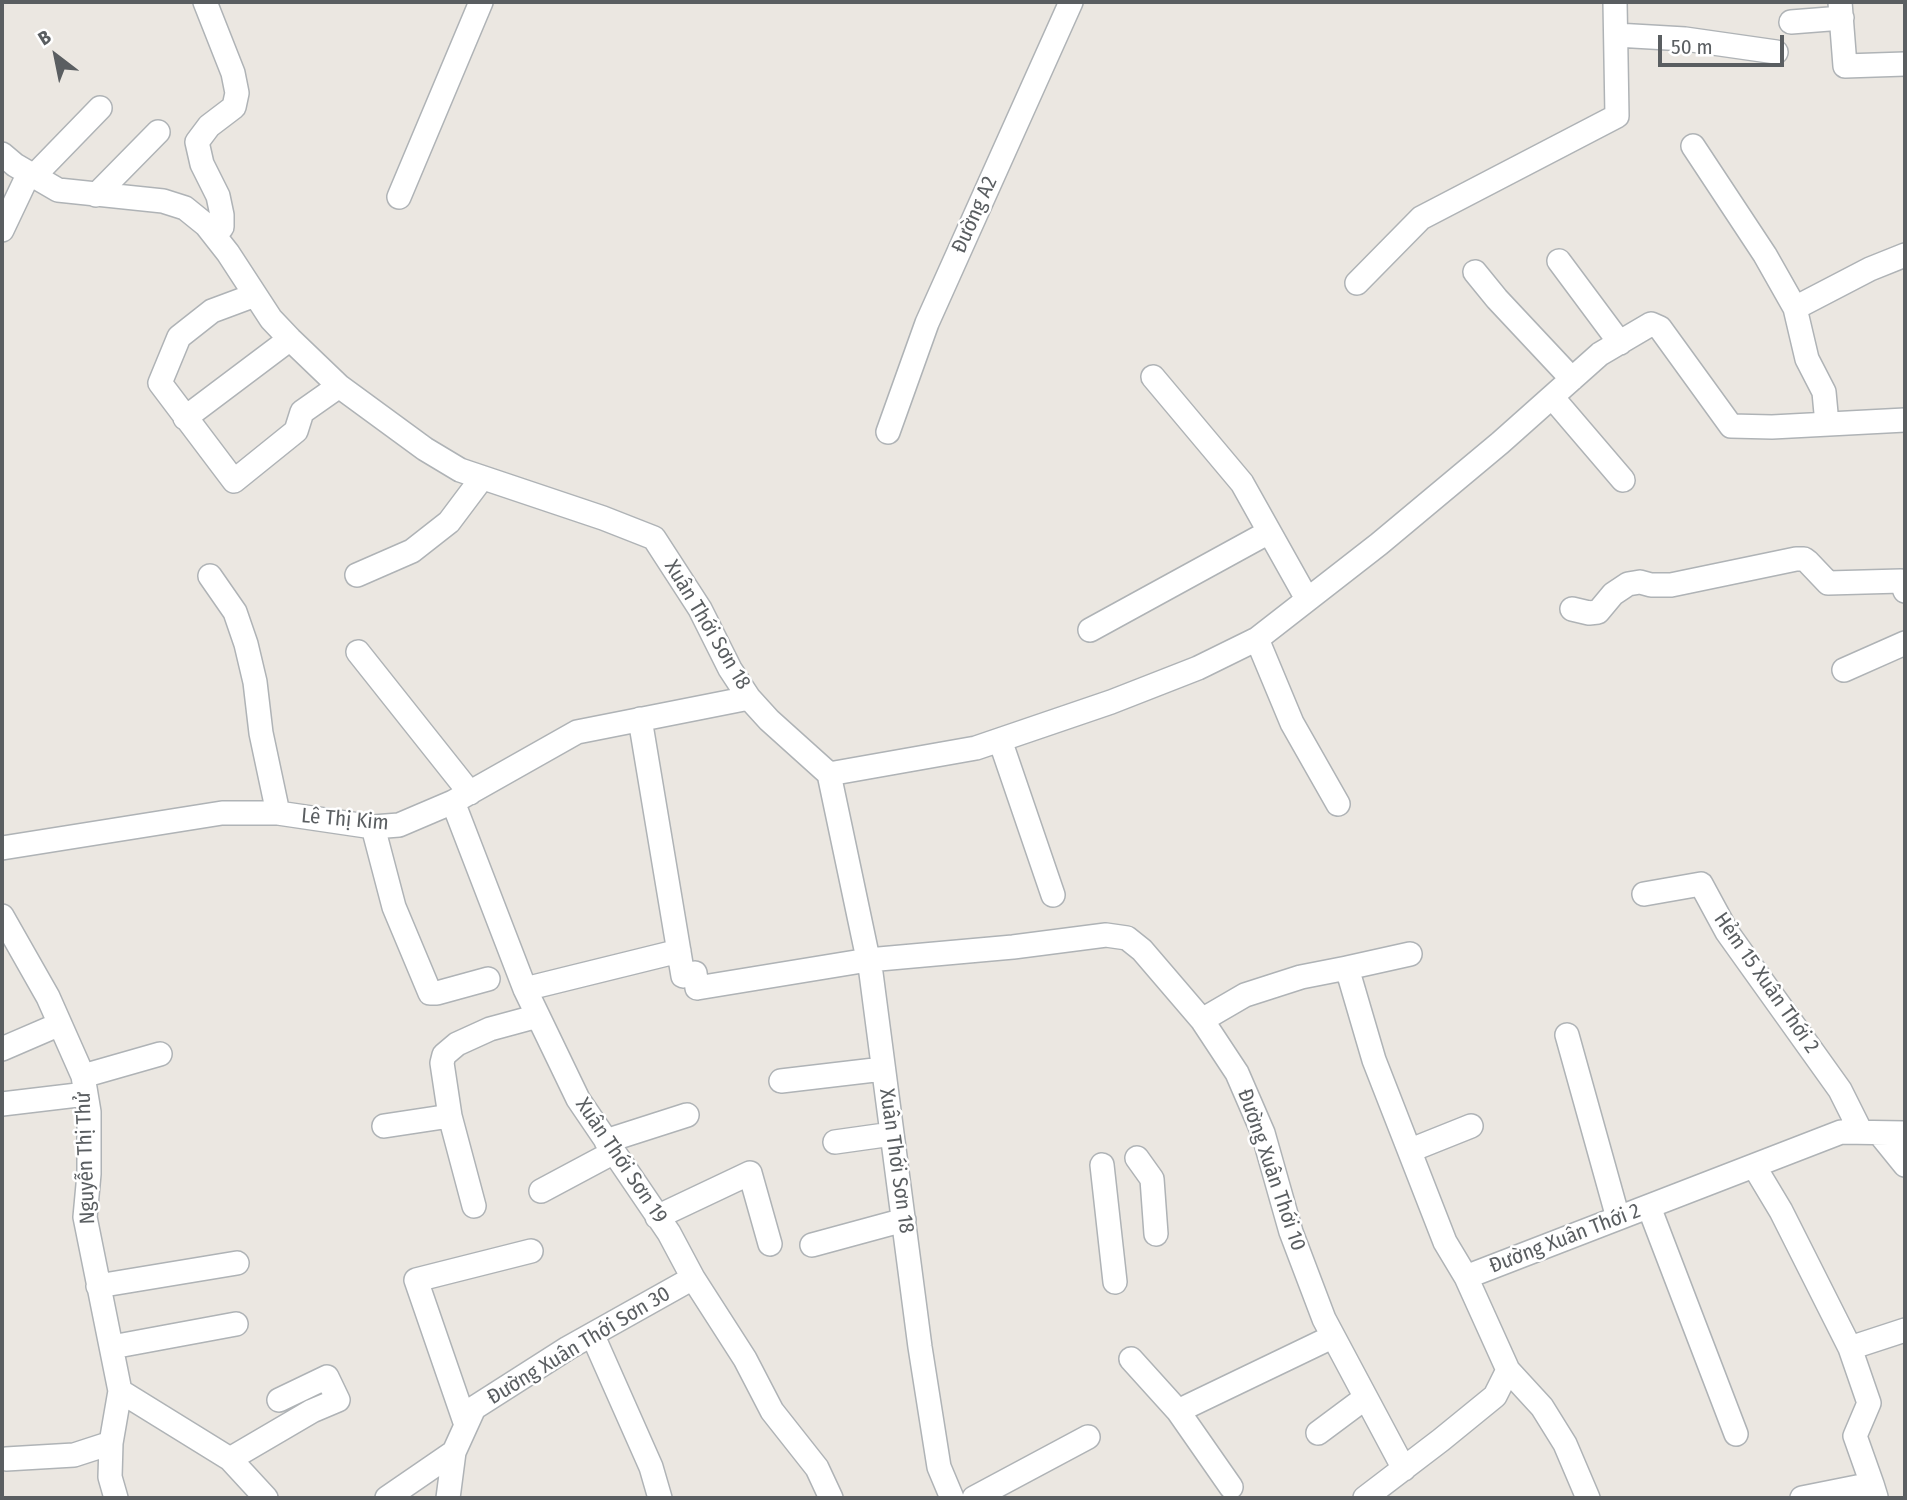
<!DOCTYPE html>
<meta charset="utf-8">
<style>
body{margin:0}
#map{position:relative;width:1907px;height:1500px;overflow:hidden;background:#ebe7e1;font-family:"Fira Sans Condensed",sans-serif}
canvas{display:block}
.frame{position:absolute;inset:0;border:4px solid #5a5e61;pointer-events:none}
.north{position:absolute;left:21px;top:21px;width:70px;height:70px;-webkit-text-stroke:5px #fff;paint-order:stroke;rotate:328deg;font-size:19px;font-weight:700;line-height:28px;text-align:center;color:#5a5e61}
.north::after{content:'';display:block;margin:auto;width:24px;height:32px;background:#5a5e61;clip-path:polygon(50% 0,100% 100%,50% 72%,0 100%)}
.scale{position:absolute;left:1658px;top:35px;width:126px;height:32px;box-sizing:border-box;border:4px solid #5a5e61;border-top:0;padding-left:9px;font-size:21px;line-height:24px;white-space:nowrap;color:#5a5e61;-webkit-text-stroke:5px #fff;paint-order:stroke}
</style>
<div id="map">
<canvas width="1907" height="1500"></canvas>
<div class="frame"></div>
<div class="north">B</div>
<div class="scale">50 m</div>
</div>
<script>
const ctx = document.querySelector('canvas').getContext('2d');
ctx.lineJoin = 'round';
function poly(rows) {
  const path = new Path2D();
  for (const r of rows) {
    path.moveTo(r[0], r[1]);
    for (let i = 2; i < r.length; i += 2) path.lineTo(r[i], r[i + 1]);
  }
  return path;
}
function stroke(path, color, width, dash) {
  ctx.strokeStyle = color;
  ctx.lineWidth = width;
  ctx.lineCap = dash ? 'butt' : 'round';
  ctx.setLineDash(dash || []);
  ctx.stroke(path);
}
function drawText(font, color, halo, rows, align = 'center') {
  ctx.font = font + ' "Fira Sans Condensed",sans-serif';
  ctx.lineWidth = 5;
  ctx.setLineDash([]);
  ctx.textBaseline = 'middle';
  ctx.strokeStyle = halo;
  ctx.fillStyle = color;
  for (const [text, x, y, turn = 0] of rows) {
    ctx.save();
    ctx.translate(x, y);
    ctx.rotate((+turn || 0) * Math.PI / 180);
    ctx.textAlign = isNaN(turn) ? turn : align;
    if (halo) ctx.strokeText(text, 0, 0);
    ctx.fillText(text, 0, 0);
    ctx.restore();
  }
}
const minor = poly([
 [205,2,233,73,237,93,234,107,209,126,197,142,202,164,218,196,222,215,222,227,215,236],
 [1840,2,1845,66,1905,64],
 [1791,22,1842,18],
 [1616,35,1685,39,1776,52],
 [1693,146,1765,255,1795,308],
 [2,154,15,165,58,190,163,201,185,208,206,225,228,253,271,319,290,339,339,386,425,449,460,470,603,518,654,538,700,609,730,669,749,698,769,720,829,774,871,973,920,1347,939,1467,952,1498],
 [34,176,100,108],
 [96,195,158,132],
 [399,197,481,2],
 [2,230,29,173],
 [1559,261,1620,343],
 [1475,272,1497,299,1572,379],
 [1357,283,1421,218,1617,116,1615,2],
 [255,295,212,311,179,337,160,383,234,481,296,431,302,412,339,386],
 [1153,377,1242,483,1307,599],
 [1552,397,1623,480],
 [185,418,290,339],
 [1827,424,1824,392,1807,359,1795,308,1870,269,1905,255],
 [888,432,927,323,1071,2],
 [357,575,412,551,449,522,482,478],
 [210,576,235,612,246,644,255,682,261,733,278,813],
 [1572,609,1589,613,1598,612,1613,594,1628,584,1640,582,1651,585,1671,585,1796,559,1804,559,1808,562,1828,583,1901,581,1905,591],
 [1090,630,1269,532],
 [1257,639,1292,723,1338,804],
 [358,652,470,793],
 [1844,670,1905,643],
 [640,719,683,976,695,973,697,988,868,960,1013,947,1106,935,1127,938,1142,950,1202,1020,1237,1073,1263,1133,1291,1232,1324,1319,1404,1469],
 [1000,740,1053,895],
 [829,774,976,748,1111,702,1198,668,1257,639,1379,544,1500,443,1600,354,1651,324,1660,328,1731,426,1772,427,1905,420],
 [453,802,525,989,578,1099,669,1233,693,1278,745,1359,772,1411,817,1468,831,1498],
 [373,827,394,907,430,993,437,993,488,979],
 [2,848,222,813,278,813,373,827,399,825,453,802,577,732,749,698],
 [1644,894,1701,884,1727,932,1840,1090,1861,1132],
 [2,916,48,997,83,1076,89,1112,89,1174,85,1217,120,1391,111,1443,110,1477,116,1498],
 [1410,954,1347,968,1374,1060,1445,1242,1466,1277],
 [525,989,679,951],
 [1202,1020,1245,995,1301,977,1347,968],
 [1567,1035,1618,1218],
 [2,1049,60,1024],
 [83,1076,160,1054],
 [781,1081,883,1069],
 [2,1104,86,1094],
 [384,1126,450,1116],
 [1879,1133,1905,1165],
 [606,1141,687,1115],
 [835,1142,892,1134],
 [1411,1150,1471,1126],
 [1137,1158,1152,1179,1156,1234],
 [1102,1165,1115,1282],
 [1754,1166,1781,1211,1850,1348,1905,1330],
 [541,1191,614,1152],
 [474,1206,450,1116,442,1063,444,1055,457,1044,490,1029,538,1016],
 [1649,1207,1736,1434],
 [657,1217,750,1173,770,1244],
 [812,1245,904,1220],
 [98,1286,237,1263],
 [593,1336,651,1467,660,1498],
 [112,1347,236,1324],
 [1850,1348,1869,1403,1855,1436,1872,1484],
 [1131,1359,1178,1411],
 [1508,1370,1542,1407,1565,1444,1588,1498],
 [120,1391,230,1459,266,1498],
 [466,1425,416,1280,531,1251],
 [1318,1433,1365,1398],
 [6,1459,74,1455,111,1443],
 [230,1459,312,1411,338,1400,327,1377,279,1400],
 [1231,1487,1178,1411,1332,1337],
 [387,1498,454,1452],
 [448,1498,454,1452,474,1408,568,1348,693,1278],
 [974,1498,1088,1437],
 [1365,1498,1441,1440,1495,1396,1508,1370,1466,1277,1841,1132,1905,1133],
 [1802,1498,1872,1484,1876,1497]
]);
stroke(minor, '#afb3b6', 26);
stroke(minor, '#fff', 23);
drawText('21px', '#5a5e61', '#fff', [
 ["Đường A2",975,215,-66],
 ["Xuân Thới Sơn 18",707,625,59],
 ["Lê Thị Kim",345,820,5],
 ["Hẻm 15 Xuân Thới 2",1766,983,55],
 ["Nguyễn Thị Thử",86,1158,-92],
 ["Xuân Thới Sơn 19",621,1161,56],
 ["Xuân Thới Sơn 18",896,1161,82],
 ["Đường Xuân Thới 10",1271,1170,71],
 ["Đường Xuân Thới 2",1565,1239,-21],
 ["Đường Xuân Thới Sơn 30",579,1346,-31]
]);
</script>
